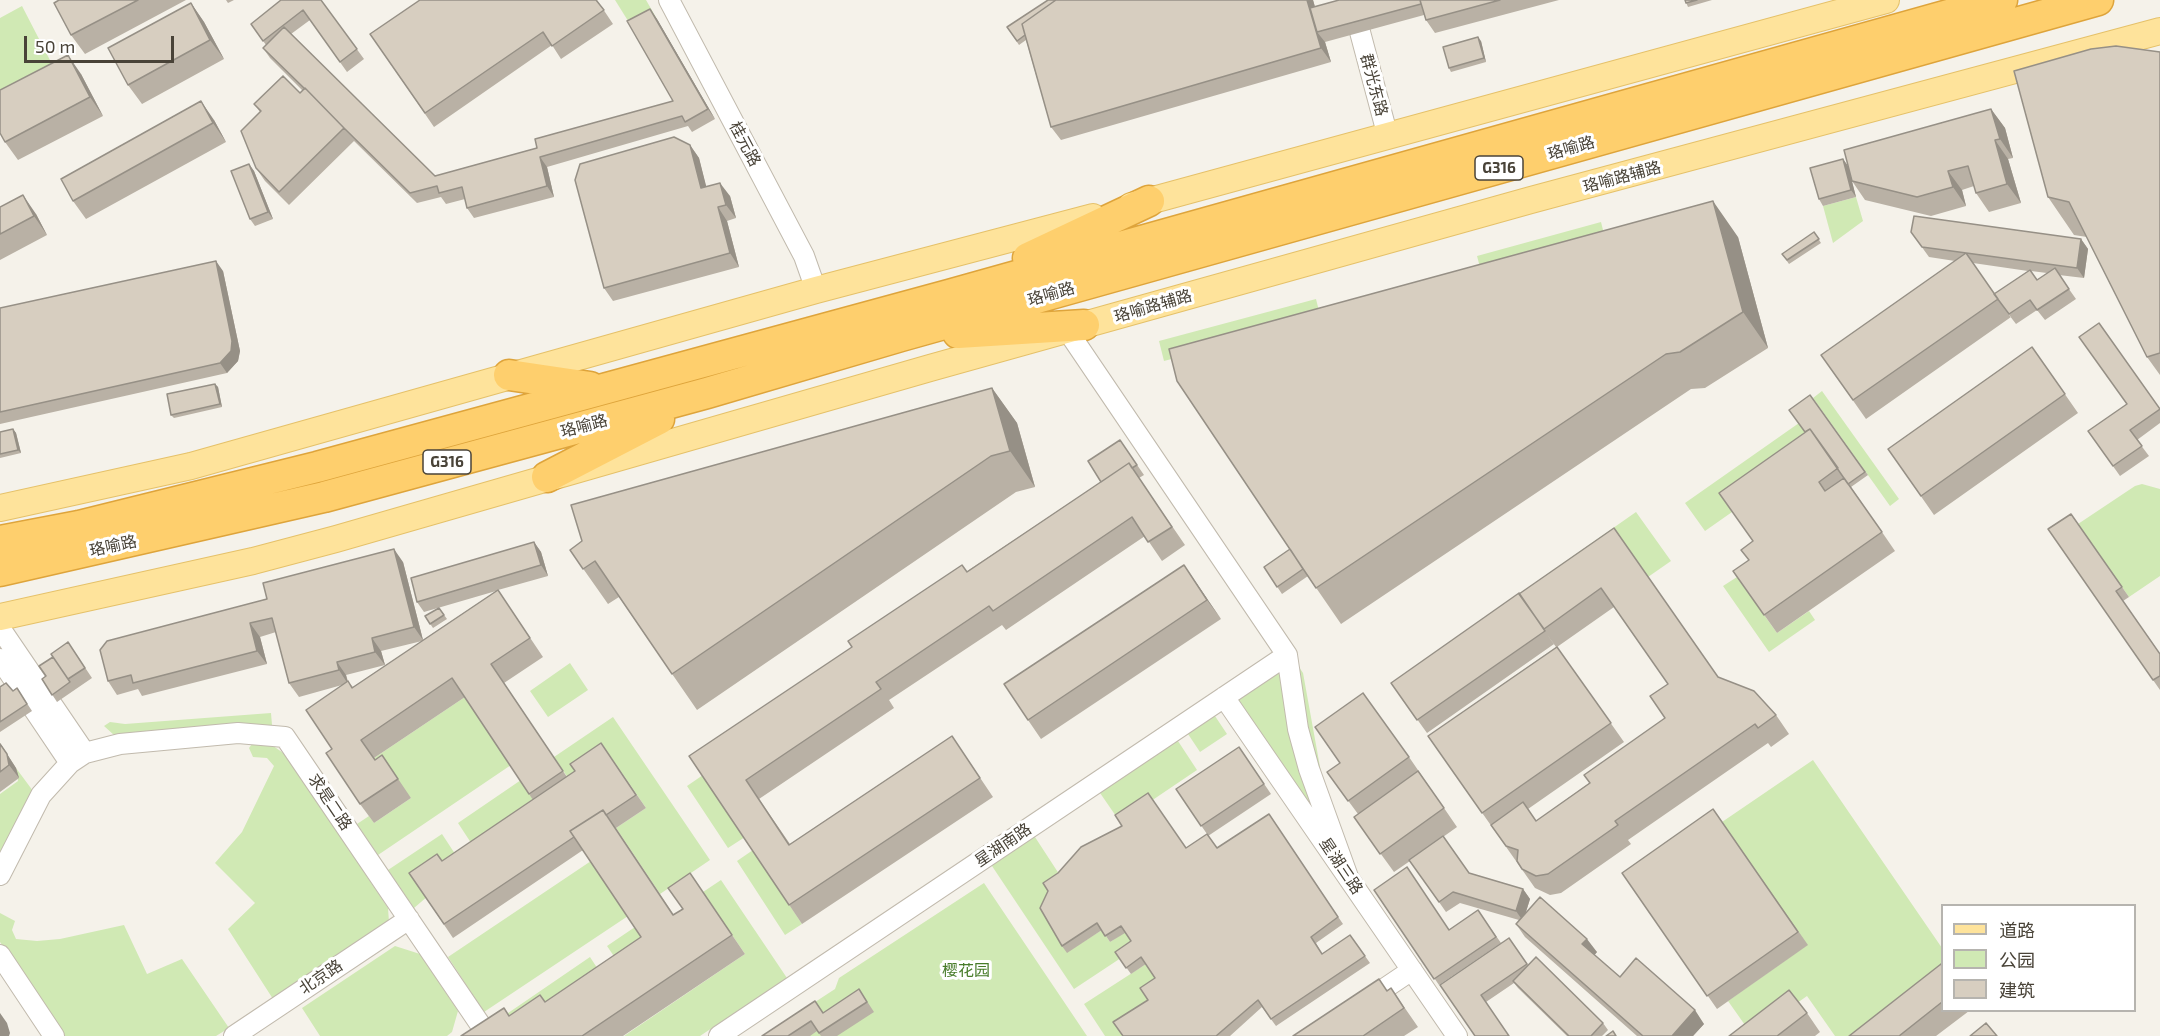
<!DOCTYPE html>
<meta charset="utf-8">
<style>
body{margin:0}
#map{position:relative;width:2160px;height:1036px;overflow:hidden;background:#f5f2ea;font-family:"Exo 2","Noto Sans SC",sans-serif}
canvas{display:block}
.legend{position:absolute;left:1941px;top:904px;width:195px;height:108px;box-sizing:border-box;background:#fff;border:2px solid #b6b4af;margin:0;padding:8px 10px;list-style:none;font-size:18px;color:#494338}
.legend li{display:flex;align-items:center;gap:12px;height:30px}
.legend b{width:30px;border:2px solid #b6b4af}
.scale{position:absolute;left:24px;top:36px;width:150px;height:27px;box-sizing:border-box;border:3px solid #494338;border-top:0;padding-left:8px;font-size:18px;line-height:21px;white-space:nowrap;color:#494338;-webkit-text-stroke:4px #fff;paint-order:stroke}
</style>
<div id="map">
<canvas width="2160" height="1036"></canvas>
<ul class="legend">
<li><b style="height:8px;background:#fee39b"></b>道路</li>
<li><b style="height:16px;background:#d0e9b4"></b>公园</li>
<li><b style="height:16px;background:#d7cec0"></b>建筑</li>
</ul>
<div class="scale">50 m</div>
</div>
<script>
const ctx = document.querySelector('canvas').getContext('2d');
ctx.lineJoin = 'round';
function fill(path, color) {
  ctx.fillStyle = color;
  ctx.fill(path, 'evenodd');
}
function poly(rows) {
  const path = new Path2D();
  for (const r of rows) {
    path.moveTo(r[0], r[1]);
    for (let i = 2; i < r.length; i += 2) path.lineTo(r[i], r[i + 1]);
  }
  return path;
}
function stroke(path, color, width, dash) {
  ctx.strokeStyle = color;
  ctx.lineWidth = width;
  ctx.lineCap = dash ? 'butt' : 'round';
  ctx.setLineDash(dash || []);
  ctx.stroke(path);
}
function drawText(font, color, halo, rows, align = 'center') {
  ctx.font = font + ' "Exo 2","Noto Sans SC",sans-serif';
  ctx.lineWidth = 6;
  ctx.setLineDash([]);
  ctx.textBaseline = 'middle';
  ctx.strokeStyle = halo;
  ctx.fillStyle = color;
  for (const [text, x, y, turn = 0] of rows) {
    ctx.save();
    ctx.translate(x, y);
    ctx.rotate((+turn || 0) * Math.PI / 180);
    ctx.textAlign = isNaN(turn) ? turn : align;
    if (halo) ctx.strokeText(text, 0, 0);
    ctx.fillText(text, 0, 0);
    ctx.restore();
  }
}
fill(poly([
 [615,0,646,0,657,19,635,32],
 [22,6,53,66,0,93,0,18],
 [1856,197,1863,221,1833,243,1823,206],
 [1601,222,1605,238,1481,271,1477,256],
 [1316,299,1321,319,1164,361,1159,341],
 [1822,391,1899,499,1890,506,1813,398],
 [1799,423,1819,451,1705,531,1685,503],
 [2142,484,2160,489,2160,576,2129,597,2078,524,2135,486],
 [1636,512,1671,561,1648,577,1627,548,1560,594,1546,575],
 [1737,577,1777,633,1809,611,1815,620,1769,652,1723,586],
 [1295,661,1303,673,1326,800,1312,809,1238,700],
 [570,663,588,690,548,717,530,691],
 [465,697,511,765,378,855,357,824,369,816,374,823,411,798,388,779,374,758],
 [271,713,272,725,114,735,104,726,110,722,125,724],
 [1213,713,1227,734,1200,752,1186,731],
 [613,717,710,860,660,894,616,828,646,808,611,757,576,790,554,757],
 [1176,738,1197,770,1120,822,1098,790],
 [269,743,286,755,388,908,389,922,273,999,228,929,255,903,215,863,242,832,274,766,267,758,253,757,249,748,252,744],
 [1813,760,1942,948,1942,981,1864,1036,1835,1036,1807,996,1752,1035,1728,1001,1807,945,1722,822],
 [16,768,33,791,0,859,0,794,18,781],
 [703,775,745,837,728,848,687,786],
 [521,780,542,813,479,855,458,823],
 [442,834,463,866,414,908,388,870],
 [1033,834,1063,880,1045,915,1067,952,1102,930,1110,942,1125,932,1136,948,1074,989,990,863],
 [753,850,802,924,785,935,737,861],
 [591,861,628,916,484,1012,448,957],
 [721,880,787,978,700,1036,624,1036,745,954,703,892],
 [984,883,1087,1036,763,1036,835,989,839,978],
 [0,913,15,921,12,930,16,939,37,941,60,939,124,925,147,974,182,959,229,1028,216,1036,63,1036,0,942],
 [635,927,654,955,626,974,607,946],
 [395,946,420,954,458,1011,452,1032,447,1036,320,1036,302,1008],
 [590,957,609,986,492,1024],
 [1146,964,1160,984,1152,1007,1123,1036,1105,1036,1084,1004]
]), '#d0e9b4');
const minor = poly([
 [669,0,804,256,816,290],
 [1360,32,1388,137],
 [1067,330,1287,655,1298,729,1309,769,1348,877],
 [0,628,85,753],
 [0,659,70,763],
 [1224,697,1457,1036],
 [0,875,41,795,70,763,85,753,120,744,238,733,285,737,488,1036],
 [0,955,54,1036],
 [1363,1003,1412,970],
 [234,1036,409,919],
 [719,1036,1287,655]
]);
const major = poly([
 [1131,206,1886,0],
 [0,508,191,466,816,290,1093,217],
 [0,617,253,561,336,539,930,368,1531,200,2160,31]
]);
const highway = poly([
 [1028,258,1149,201],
 [958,333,1084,325],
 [509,375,590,387],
 [547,477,659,419],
 [0,541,79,526,317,467,949,295,2002,0],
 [0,571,324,497,707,393,901,336,2098,0]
]);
stroke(minor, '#c1baad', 22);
stroke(major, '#e5c169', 28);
stroke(highway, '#dea43b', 33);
stroke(minor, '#fff', 20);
stroke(major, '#fee39b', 26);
stroke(highway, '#fecf6d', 30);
fill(poly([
 [59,0,186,0,85,54,71,35],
 [226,0,234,0,228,3],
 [321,0,364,59,347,72,310,20,291,34,435,176,537,148,673,101,657,19,715,119,692,132,688,126,547,167,554,197,474,218,467,208,465,199,446,204,441,197,417,203,353,140,354,141,289,205,265,181,256,168,260,112,254,104,300,93,303,91,270,58,263,48,266,45,251,24],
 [597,0,613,24,561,59,552,45,434,127,370,34],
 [1048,0,1313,0,1315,7,1339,0,1559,0,1435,33,1426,20,1424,15,1325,42,1331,62,1061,140,1051,127,1026,40,1019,45,1007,27],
 [1685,0,1712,0,1688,7],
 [191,3,204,22,224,59,142,104,128,85],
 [1481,41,1486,62,1451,72,1449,68],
 [2160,52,2160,375,2147,357,2087,237,2074,235,2048,197],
 [81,74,103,116,18,160,5,142],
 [1991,109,2005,128,2013,158,2008,159,2021,203,1989,212,1976,193,1974,186,1962,190,1966,206,1931,216,1865,200,1852,181],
 [214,120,226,142,86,219,73,201],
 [690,145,699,158,706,187,730,196,736,218,727,221,739,267,613,301,604,288],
 [1843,159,1848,166,1856,197,1823,206,1819,199],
 [249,164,254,171,273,219,255,226,250,219],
 [0,207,36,214,47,235,0,260],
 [1814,232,1821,243,1789,264,1782,254],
 [1911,232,2081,239,2088,249,2084,278,2059,275,2076,299,2045,320,2037,310,2016,324,2003,307,2011,317,1866,419,1821,355,1955,261,1929,257],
 [1973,263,2028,271,1994,294],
 [2031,271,2047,273,2037,280],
 [1738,237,1768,348,1705,388,1691,389,1341,624,1308,576,1282,594,1264,567],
 [223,271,240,351,238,361,227,373,0,424,0,308],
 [2099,323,2160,409,2160,423,2137,440,2149,456,2120,476,2088,431,2127,404],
 [2032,347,2078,413,1934,515,1888,449],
 [215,384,218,387,222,407,174,418,171,415],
 [992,388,1017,423,1035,487,1016,492,697,710,619,597,608,604,570,550],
 [1810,395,1868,475,1851,487,1895,551,1777,633,1733,571,1749,560,1753,541,1805,432],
 [13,429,16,433,21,453,0,458,0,432],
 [1120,440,1144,475,1139,478,1185,545,1162,561,1145,536,1006,630,1002,625,889,700,894,708,759,799,790,844,952,736,993,797,802,924,689,756,1101,482],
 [2071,514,2129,597,2123,601,2160,654,2160,690,2048,529],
 [1614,528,1718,677,1776,715,1789,734,1771,747,1768,743,1628,840,1631,844,1561,893,1550,895,1535,888,1428,736,1556,647,1546,633,1554,644,1427,733,1391,683],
 [1614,607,1668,684,1665,718,1589,783,1536,821,1528,809,1624,742,1557,647],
 [534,542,541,552,548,576,498,590,543,657,504,683,567,777,575,771,601,743,646,808,616,828,674,915,683,909,690,873,745,954,623,1036,461,1036,545,1002,641,937,583,850,453,938,409,873,442,861,533,800,465,697,374,758,375,760,382,755,411,798,374,823,360,804,332,749,342,685,299,697,289,683,276,632,260,637,267,664,142,696,138,689,117,695,108,681,267,599,403,562,423,640,496,591,424,612,417,602],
 [422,641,353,687,348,681,346,675,385,665,381,651],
 [1184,565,1221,619,1041,739,1028,720],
 [439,608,447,619,433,628,425,616],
 [68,642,92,678,57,702,42,679,46,676,53,657],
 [0,687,13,691,17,688,32,711,0,732],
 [0,743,16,768,19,778,0,792],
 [1239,747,1271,794,1208,836,1217,848,1269,814,1343,924,1316,943,1322,954,1350,935,1370,963,1276,1026,1262,1007,1230,1036,1123,1036,1148,1000,1155,978,1146,964,1131,974,1115,952,1131,941,1125,933,1110,942,1102,930,1067,953,1062,946,1058,873,1122,826,1186,848,1207,834,1176,789],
 [1409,757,1457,827,1443,837,1469,873,1523,889,1530,899,1526,912,1597,952,1594,955,1620,977,1704,1024,1693,1036,1637,1036,1525,937,1516,924,1519,920,1460,903,1446,912,1410,861,1394,872,1354,817,1358,814,1327,772],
 [1713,809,1808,945,1717,1009,1622,873],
 [1374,890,1449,930,1478,910,1501,943,1439,985],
 [1509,938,1528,965,1603,1023,1608,1030,1602,1036,1567,1036,1518,988,1514,983,1486,1002,1440,985],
 [1942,966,1942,1011,1969,1011,1936,1036,1849,1036],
 [1391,988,1418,1027,1404,1036,1293,1036],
 [859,989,874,1012,837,1036,821,1036,817,1031,810,1036,762,1036,823,1013],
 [1807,1013,1820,1032,1815,1036,1729,1036]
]), '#b9b1a5');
fill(poly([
 [1307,0,1313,0,1322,31,1317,32,1325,42,1331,62,1321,48],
 [191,3,204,22,224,59,210,40],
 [650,9,657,19,715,119,708,109],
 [1478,37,1481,41,1486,62,1484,58],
 [68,55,81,74,103,116,90,97],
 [201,101,214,120,226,142,213,123],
 [1991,109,2005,128,2013,158,2000,139],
 [1995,140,2008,159,2021,203,2007,184],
 [690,145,699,158,710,201,701,188],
 [540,157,547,167,554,197,547,186],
 [1843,159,1848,166,1856,197,1851,190],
 [249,164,254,171,273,219,268,212],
 [1948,171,1962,190,1966,206,1953,187],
 [720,183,730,196,736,218,726,205],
 [23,195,36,214,47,235,34,216],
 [1713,201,1738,237,1768,348,1743,312],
 [718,207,727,221,739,267,730,253],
 [2081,239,2088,249,2084,278,2077,268],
 [216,261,223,271,240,351,238,361,227,373,220,363],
 [215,384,218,387,222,407,220,404],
 [992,388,1017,423,1035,487,1010,451],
 [13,429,16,433,21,453,18,450],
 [534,542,541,552,548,576,541,565],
 [394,549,403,562,423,640,414,627],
 [1184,565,1197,584,1221,619,1207,600],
 [250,623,260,637,267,664,257,651],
 [372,638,381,651,385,665,375,652],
 [337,662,346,675,348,684,339,670],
 [0,743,16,768,19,778,9,765],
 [1523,889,1530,899,1523,921,1516,911],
 [1587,939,1597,952,1592,958,1582,944],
 [1695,1010,1704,1024,1693,1036,1672,1036],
 [0,1013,7,1023,10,1033,9,1036,0,1036]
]), '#969086');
const building = poly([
 [59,0,138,0,71,35,54,3,59,0],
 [281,0,321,0,357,49,340,62,303,10,263,41,251,24,281,0],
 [420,0,596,0,604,10,552,46,543,32,425,113,370,34,420,0],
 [1048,0,1056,0,1022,24,1025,35,1017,41,1007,27,1048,0],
 [1056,0,1307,0,1321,48,1051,127,1022,24,1056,0],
 [1339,0,1420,0,1421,4,1317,32,1310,8,1339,0],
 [1420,0,1500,0,1426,20,1420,0],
 [1685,0,1697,0,1686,3,1685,0],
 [191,3,210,40,128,85,108,48,191,3],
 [650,9,708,109,685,122,682,116,540,157,547,186,467,208,462,187,439,193,437,186,410,193,344,128,305,88,305,89,263,48,284,27,435,176,537,148,535,139,673,101,627,21,650,9],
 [1478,37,1484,58,1449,68,1443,47,1478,37],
 [2116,46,2160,52,2160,353,2147,357,2069,202,2048,197,2014,71,2091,49,2116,46],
 [68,55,90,97,5,142,0,133,0,90,68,55],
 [283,76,300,93,305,88,344,128,279,192,256,168,241,131,261,111,254,104,283,76],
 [201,101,213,123,73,201,61,179,201,101],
 [1991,109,2000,139,1995,140,2007,184,1976,193,1968,166,1948,171,1953,187,1917,197,1852,181,1844,150,1991,109],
 [674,137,690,145,701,188,720,183,726,205,718,207,730,253,604,288,575,180,580,164,674,137],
 [1843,159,1851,190,1819,199,1810,168,1843,159],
 [249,164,268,212,250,219,231,171,249,164],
 [23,195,34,216,0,234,0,207,23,195],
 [1713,201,1743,312,1680,352,1666,354,1316,588,1177,381,1169,349,1713,201],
 [1914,216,2081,239,2077,268,1922,247,1911,232,1914,216],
 [1814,232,1819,239,1787,260,1782,254,1814,232],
 [1966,253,1998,299,1853,400,1821,355,1966,253],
 [216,261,232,341,231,351,220,363,0,412,0,308,216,261],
 [2055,268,2069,289,2037,310,2030,300,2009,314,1994,294,2030,270,2037,280,2055,268],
 [2099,323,2160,409,2130,430,2142,446,2113,466,2088,431,2127,404,2079,337,2099,323],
 [2032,347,2065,394,1921,496,1888,449,2032,347],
 [215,384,220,404,171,415,167,394,215,384],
 [992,388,1010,451,991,456,672,674,595,561,583,569,570,550,582,541,571,505,992,388],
 [1810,395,1865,472,1848,484,1810,429,1805,432,1789,410,1810,395],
 [13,429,18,450,0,454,0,432,13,429],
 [1810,429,1838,468,1819,482,1825,491,1844,478,1882,532,1764,615,1733,571,1749,560,1741,550,1753,541,1719,493,1810,429],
 [1120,440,1137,465,1132,468,1129,463,1101,482,1088,461,1120,440],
 [1129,463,1172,527,1148,542,1132,517,993,611,989,606,876,682,881,689,746,780,789,845,952,736,980,778,789,905,689,756,852,647,848,641,962,565,967,572,1129,463],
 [2071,514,2122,587,2116,591,2160,654,2160,676,2153,680,2048,529,2071,514],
 [1614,528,1718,677,1754,691,1776,715,1758,728,1755,724,1615,821,1618,825,1548,874,1536,876,1522,869,1517,861,1518,850,1506,846,1491,825,1523,802,1536,821,1590,783,1584,775,1665,718,1650,696,1668,684,1601,588,1544,629,1519,594,1614,528],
 [534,542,541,565,417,602,411,578,534,542],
 [394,549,414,627,372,638,375,652,337,662,339,670,289,683,272,618,250,623,257,651,133,683,131,675,108,681,100,650,107,641,267,599,263,583,394,549],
 [1290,549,1303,569,1277,587,1264,567,1290,549],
 [1184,565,1207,600,1028,720,1004,684,1184,565],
 [498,590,530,638,491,664,563,771,529,794,452,678,361,740,375,760,382,755,398,779,360,804,326,753,332,749,306,710,348,681,352,688,498,590],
 [1519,593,1545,631,1417,720,1391,683,1519,593],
 [439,608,444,615,430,624,425,616,439,608],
 [68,642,85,668,68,679,51,654,68,642],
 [1557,647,1611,723,1482,813,1428,736,1557,647],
 [53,657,70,682,52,695,42,679,46,676,39,666,53,657],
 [6,683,13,691,17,688,27,704,0,722,0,687,6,683],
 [1363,693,1409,757,1348,801,1327,772,1340,763,1315,727,1363,693],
 [601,743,636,795,606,815,603,810,570,831,574,837,444,924,409,873,437,854,442,861,575,771,570,764,601,743],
 [0,744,7,754,9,765,0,772,0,744],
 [1239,747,1264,784,1201,826,1176,789,1239,747],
 [1418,771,1444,808,1380,854,1354,817,1418,771],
 [1148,793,1186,848,1207,834,1217,848,1269,814,1338,917,1311,937,1322,954,1350,935,1365,956,1271,1019,1258,1000,1216,1036,1123,1036,1113,1022,1148,1000,1140,988,1155,978,1141,957,1126,968,1115,952,1131,941,1121,926,1105,936,1097,923,1062,946,1040,908,1048,891,1043,883,1058,873,1081,847,1122,826,1115,815,1148,793],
 [1713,809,1798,932,1707,996,1622,873,1713,809],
 [603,810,673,915,683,909,668,888,690,873,732,935,582,1036,461,1036,504,1008,509,1016,540,995,545,1002,641,937,570,831,603,810],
 [1443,836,1469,873,1523,889,1516,911,1453,892,1439,902,1409,860,1443,836],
 [1407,867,1449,930,1478,910,1496,937,1434,979,1374,890,1407,867],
 [1540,897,1587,939,1582,944,1620,977,1636,958,1695,1010,1672,1036,1643,1036,1516,924,1540,897],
 [1509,938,1527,964,1481,995,1509,1036,1475,1036,1440,985,1509,938],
 [1536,957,1603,1023,1591,1036,1569,1036,1513,981,1536,957],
 [1941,964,1942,966,1942,1002,1899,1036,1849,1036,1941,964],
 [1379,979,1387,991,1391,988,1404,1008,1363,1036,1293,1036,1379,979],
 [859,989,867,1002,819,1033,811,1021,788,1036,762,1036,815,1001,823,1013,859,989],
 [1789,990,1807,1013,1777,1036,1729,1036,1789,990],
 [1986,1023,1997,1036,1970,1036,1986,1023],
 [1613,1031,1616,1036,1606,1036,1613,1031]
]);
fill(building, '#d7cec0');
stroke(building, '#969086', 1.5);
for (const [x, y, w] of [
 [1499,168,48],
 [447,462,48]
]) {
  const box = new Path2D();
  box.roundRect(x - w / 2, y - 12, w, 24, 4.5);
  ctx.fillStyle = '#fff';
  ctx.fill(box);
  stroke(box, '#494338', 1.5);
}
drawText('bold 15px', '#494338', null, [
 ["G316",1499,168],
 ["G316",447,462]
]);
drawText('16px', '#494338', '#fff', [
 ["群光东路",1374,85,75],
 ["桂元路",745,144,62],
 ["珞喻路",1571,148,-16],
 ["珞喻路辅路",1622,177,-15],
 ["珞喻路",1051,294,-16],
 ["珞喻路辅路",1153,306,-16],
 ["珞喻路",584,426,-15],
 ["珞喻路",113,546,-12],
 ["求是二路",330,802,56],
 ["星湖南路",1003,845,-34],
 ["星湖三路",1341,866,56],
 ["北京路",321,977,-34]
]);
drawText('16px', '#487c2a', '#fff', [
 ["樱花园",966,971]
]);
</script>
